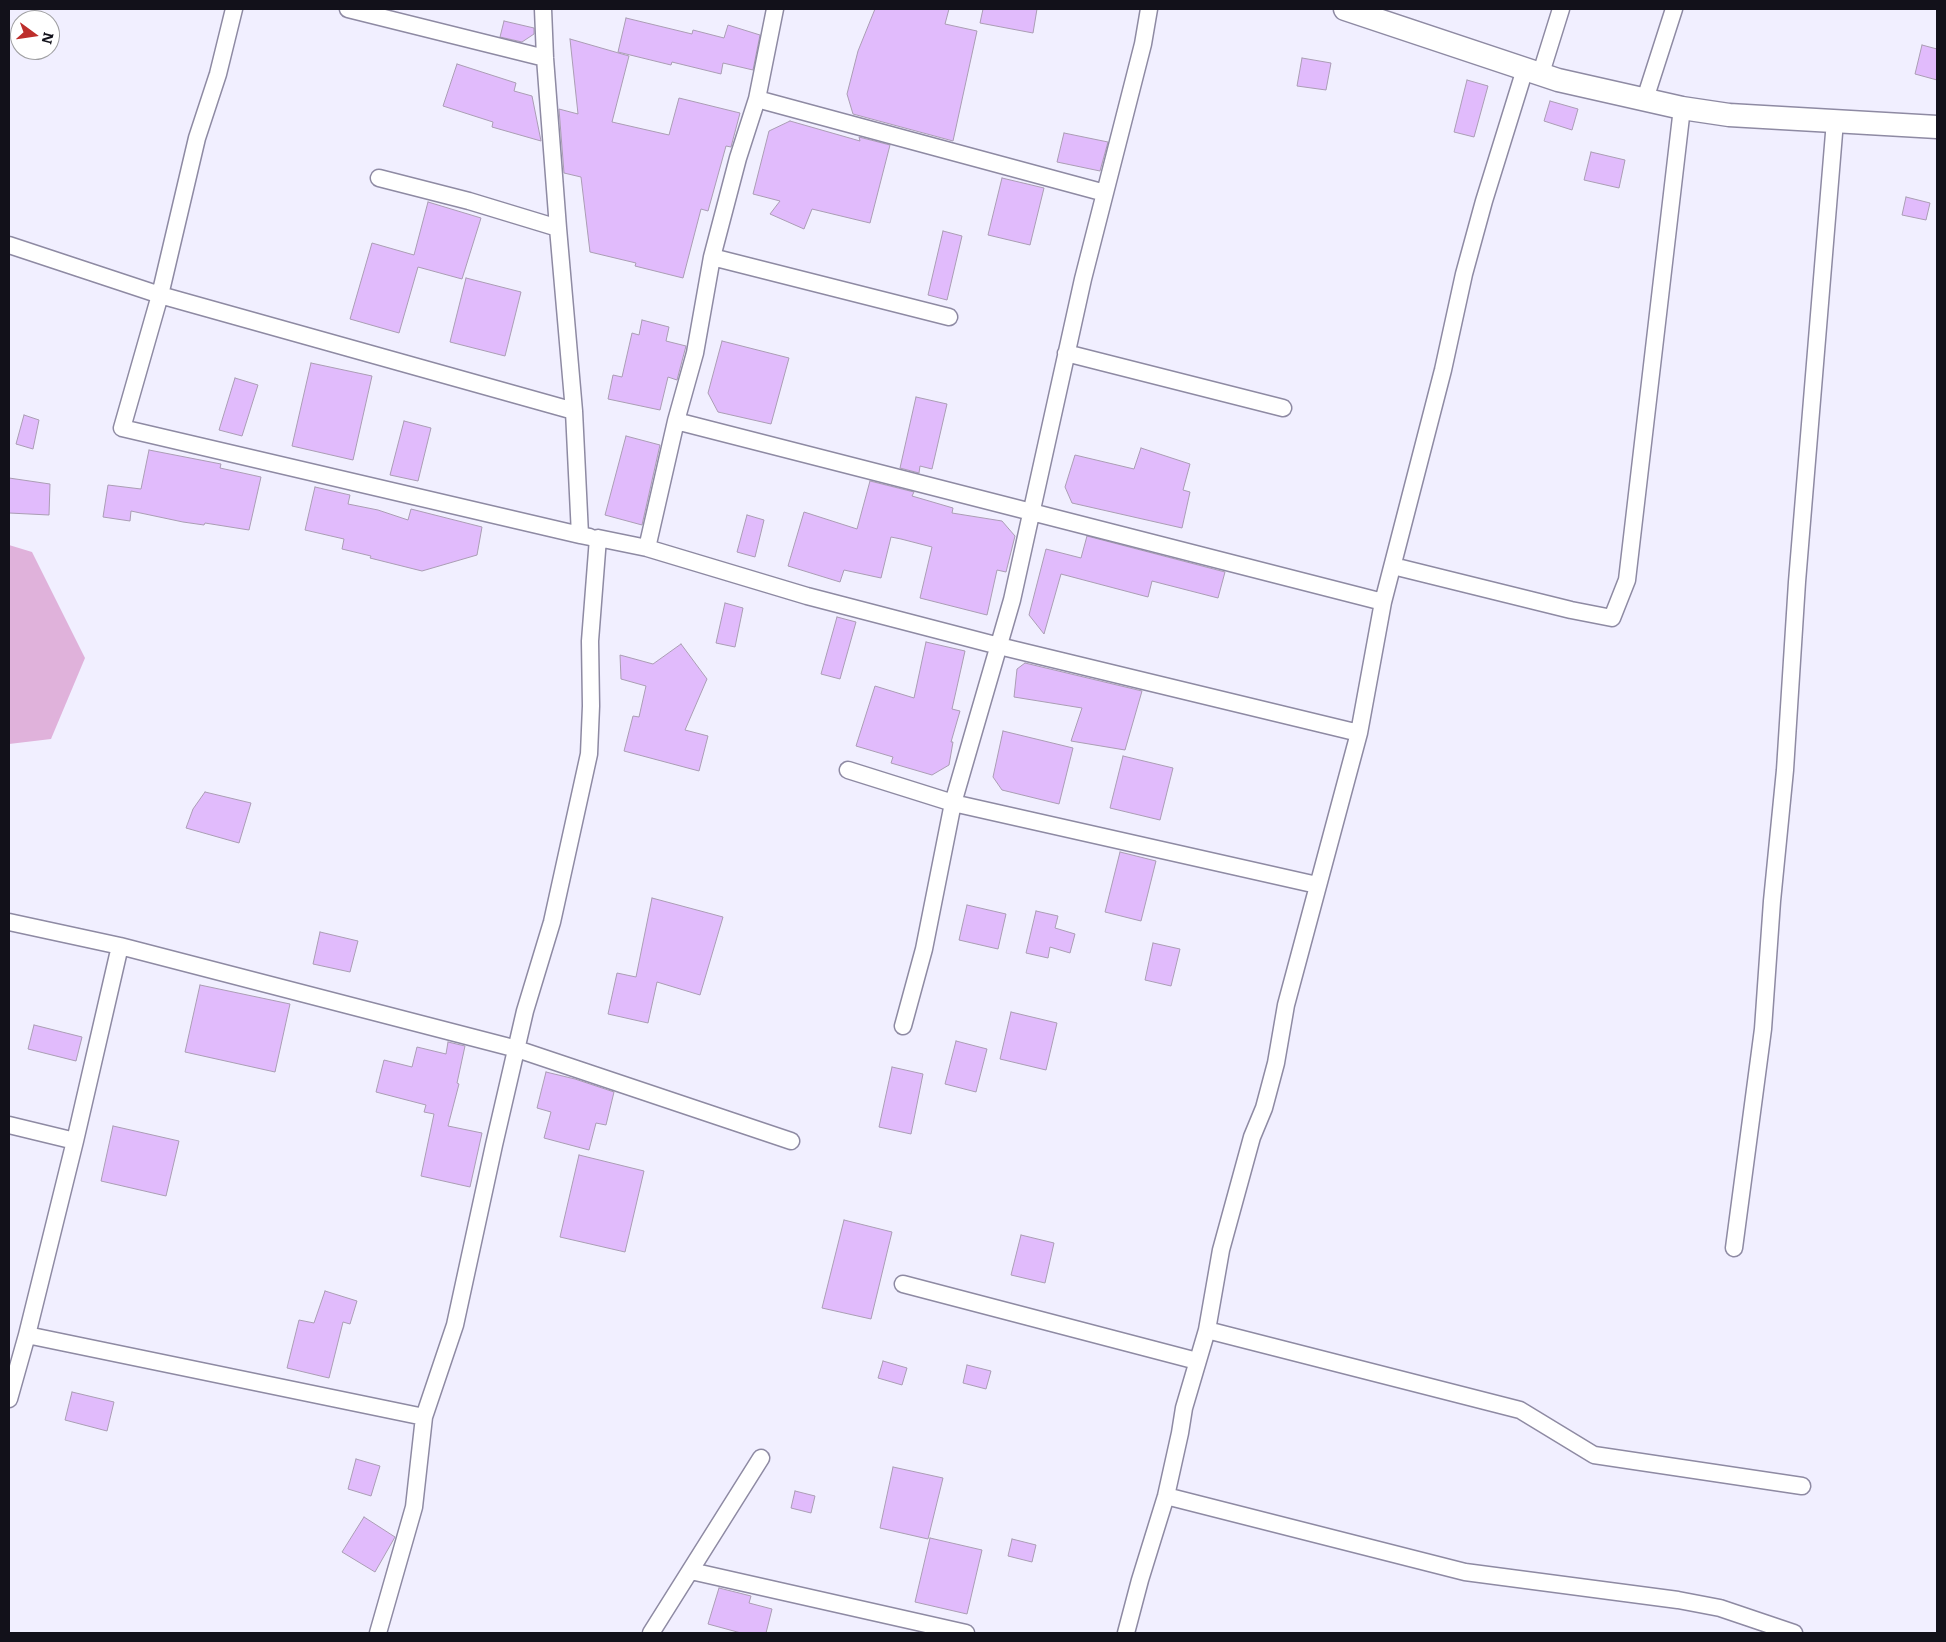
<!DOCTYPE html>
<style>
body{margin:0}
#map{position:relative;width:1946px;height:1642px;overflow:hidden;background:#f1efff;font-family:Literata,serif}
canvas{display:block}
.frame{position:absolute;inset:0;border:10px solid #12111a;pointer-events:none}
.north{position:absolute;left:10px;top:10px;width:50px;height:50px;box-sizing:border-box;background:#fff;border:1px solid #a0a0a3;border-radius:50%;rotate:104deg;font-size:14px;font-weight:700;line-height:20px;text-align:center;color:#12111a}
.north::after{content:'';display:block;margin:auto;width:18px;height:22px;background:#bd2e2c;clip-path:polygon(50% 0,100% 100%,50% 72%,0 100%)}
</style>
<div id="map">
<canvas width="1946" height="1642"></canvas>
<div class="frame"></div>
<div class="north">N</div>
</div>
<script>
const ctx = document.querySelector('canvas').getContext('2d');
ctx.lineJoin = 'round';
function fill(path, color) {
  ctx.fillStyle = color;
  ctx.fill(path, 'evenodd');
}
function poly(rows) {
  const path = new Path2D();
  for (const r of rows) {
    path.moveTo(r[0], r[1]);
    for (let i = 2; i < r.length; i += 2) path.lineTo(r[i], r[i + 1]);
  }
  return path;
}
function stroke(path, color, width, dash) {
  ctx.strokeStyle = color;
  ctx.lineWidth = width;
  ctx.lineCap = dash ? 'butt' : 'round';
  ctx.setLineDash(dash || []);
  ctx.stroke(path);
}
fill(poly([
 [9,545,32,552,85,658,51,739,9,744]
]), '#e0b2db');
const building = poly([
 [875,9,949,9,945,24,977,31,953,141,853,114,847,94,858,51,875,9],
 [983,9,1037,9,1033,33,980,23,983,9],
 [626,18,692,34,693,30,724,38,728,25,760,35,753,70,723,63,721,74,672,62,671,65,618,52,626,18],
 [504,21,534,28,534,34,522,42,500,37,504,21],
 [570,39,629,56,612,122,669,135,679,98,740,113,731,147,726,146,708,211,701,209,683,278,635,266,636,263,590,252,581,177,564,173,559,109,578,114,570,39],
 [1922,45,1937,49,1937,80,1915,74,1922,45],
 [1302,58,1331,63,1326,90,1297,86,1302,58],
 [457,64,516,83,514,91,532,96,541,141,492,127,493,122,443,106,457,64],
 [1467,80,1488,86,1474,137,1454,132,1467,80],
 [1550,101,1578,109,1572,130,1544,121,1550,101],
 [790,121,860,141,859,137,890,145,870,223,812,209,804,229,770,214,780,201,753,194,769,131,790,121],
 [1064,133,1108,142,1100,171,1057,162,1064,133],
 [1591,152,1625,160,1619,188,1584,180,1591,152],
 [1002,178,1044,188,1030,245,988,235,1002,178],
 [1906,197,1930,203,1926,220,1902,215,1906,197],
 [428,202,481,218,462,279,418,267,399,333,350,319,372,243,414,255,428,202],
 [943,231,962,236,947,300,928,295,943,231],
 [466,278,521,292,505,356,450,342,466,278],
 [642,320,669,327,666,341,686,346,677,380,668,377,660,410,608,399,613,375,622,377,632,333,639,335,642,320],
 [722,341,789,358,771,424,718,412,708,393,722,341],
 [311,363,372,376,353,460,292,446,311,363],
 [235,378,258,385,242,436,219,430,235,378],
 [916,397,947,404,932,469,920,466,919,473,900,468,916,397],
 [24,415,39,420,33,449,16,444,24,415],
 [404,421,431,428,418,481,390,475,404,421],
 [626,436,660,445,642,525,605,515,626,436],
 [1141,448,1190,464,1183,490,1190,492,1182,528,1072,503,1065,487,1075,455,1134,469,1141,448],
 [149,450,221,464,220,468,261,477,249,530,205,523,204,525,183,522,131,511,130,521,103,517,108,485,141,489,149,450],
 [9,478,50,484,49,515,9,513,9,478],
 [870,481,914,492,912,496,953,508,952,513,1002,521,1015,536,1006,572,997,570,987,615,920,598,932,547,901,539,891,537,881,578,844,570,840,582,788,566,804,512,857,529,870,481],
 [315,487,350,495,348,504,378,510,408,520,411,509,482,527,477,555,422,571,370,558,371,556,342,549,344,539,305,530,315,487],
 [747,515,764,520,755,557,737,552,747,515],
 [1087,536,1225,572,1218,598,1152,581,1148,597,1061,574,1044,634,1029,615,1046,549,1081,558,1087,536],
 [725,603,743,608,735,647,716,643,725,603],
 [837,617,856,622,840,679,821,674,837,617],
 [926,642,965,651,952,709,960,711,951,742,953,742,949,765,932,775,891,763,893,757,856,746,875,686,914,698,926,642],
 [681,644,707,679,685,730,708,736,699,771,624,751,633,716,639,717,646,686,621,679,620,655,653,664,681,644],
 [1025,663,1142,691,1125,750,1071,741,1082,708,1014,697,1017,669,1025,663],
 [1003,731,1073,748,1059,804,1002,790,993,777,1003,731],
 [1123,756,1173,768,1160,820,1110,808,1123,756],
 [205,792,251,803,239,843,186,828,193,809,205,792],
 [1120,852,1156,861,1141,921,1105,912,1120,852],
 [652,898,723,917,700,995,657,982,648,1023,608,1014,617,973,636,977,652,898],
 [967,905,1006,914,998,949,959,940,967,905],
 [1036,911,1058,916,1055,928,1075,934,1070,953,1050,947,1048,958,1026,953,1036,911],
 [320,932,358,941,350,972,313,964,320,932],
 [1153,943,1180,949,1171,986,1145,980,1153,943],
 [200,985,290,1004,275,1072,185,1052,200,985],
 [1011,1012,1057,1023,1046,1070,1000,1059,1011,1012],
 [34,1025,82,1037,76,1061,28,1049,34,1025],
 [956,1041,987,1049,976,1092,945,1084,956,1041],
 [448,1042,465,1046,457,1083,459,1084,448,1126,482,1133,470,1187,421,1176,434,1114,424,1112,426,1105,376,1092,384,1060,412,1067,417,1047,446,1054,448,1042],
 [892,1067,923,1074,911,1134,879,1127,892,1067],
 [546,1072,575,1079,614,1092,606,1125,596,1123,589,1150,544,1138,551,1112,537,1108,546,1072],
 [113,1126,179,1141,166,1196,101,1181,113,1126],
 [579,1155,644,1171,625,1252,560,1237,579,1155],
 [844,1220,892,1232,871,1319,822,1308,844,1220],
 [1021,1235,1054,1243,1045,1283,1011,1275,1021,1235],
 [325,1291,357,1301,350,1324,343,1322,329,1378,287,1368,299,1320,314,1323,325,1291],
 [883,1361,907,1368,902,1385,878,1378,883,1361],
 [967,1365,991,1371,986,1389,963,1383,967,1365],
 [72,1392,114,1402,107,1431,65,1420,72,1392],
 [356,1459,380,1466,371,1496,348,1489,356,1459],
 [893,1467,943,1478,928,1539,880,1528,893,1467],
 [795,1491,815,1496,811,1513,791,1508,795,1491],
 [364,1517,395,1537,375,1572,342,1552,364,1517],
 [930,1538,982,1550,967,1614,915,1602,930,1538],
 [1012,1539,1036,1545,1032,1562,1008,1556,1012,1539],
 [719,1588,751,1596,749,1603,772,1609,766,1633,741,1633,708,1624,719,1588]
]);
fill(building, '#e1bbfc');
stroke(building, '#aa9db4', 1);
const street = poly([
 [234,9,218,74,197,138,160,295,122,428,580,535],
 [348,9,545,58],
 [543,9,545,58,558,228,574,411,580,535,590,537],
 [1541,73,1561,9],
 [757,99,1105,193],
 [1645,99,1674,9],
 [379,178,469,201,558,228],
 [9,245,160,295,574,411],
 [712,257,949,317],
 [1066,353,1283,408],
 [676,421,1383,602],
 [647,548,807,596,999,646,1359,733],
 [1393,566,1571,610,1612,618,1627,580,1682,108],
 [848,770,953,803,1317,885],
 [9,922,120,946,517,1049,791,1141],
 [903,1026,924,949,953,803,1012,600,1083,279,1143,44,1149,9],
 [9,1125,75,1141],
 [1734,1248,1763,1029,1772,901,1785,770,1797,582,1835,121],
 [903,1284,1197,1361],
 [1207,1330,1520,1410,1594,1455,1802,1486],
 [27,1335,424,1417],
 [9,1399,27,1335,75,1141,120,946],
 [1166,1496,1465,1572,1678,1600,1720,1608,1794,1633],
 [691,1571,966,1633],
 [378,1633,414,1507,424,1417,455,1325,494,1145,525,1011,552,922,589,754,591,706,590,641,598,538,647,548,676,421,695,353,712,257,738,158,757,99,775,9],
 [651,1633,761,1458],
 [1126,1633,1140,1580,1166,1496,1180,1433,1184,1408,1207,1330,1221,1250,1252,1137,1264,1108,1276,1063,1286,1005,1359,733,1383,602,1443,370,1464,274,1484,201,1525,69]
]);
const secondary = poly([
 [1345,9,1558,80,1682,108,1729,115,1937,127]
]);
stroke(street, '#8e8aa3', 19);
stroke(secondary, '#8e8aa3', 25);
stroke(street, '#fff', 16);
stroke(secondary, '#fff', 22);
</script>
